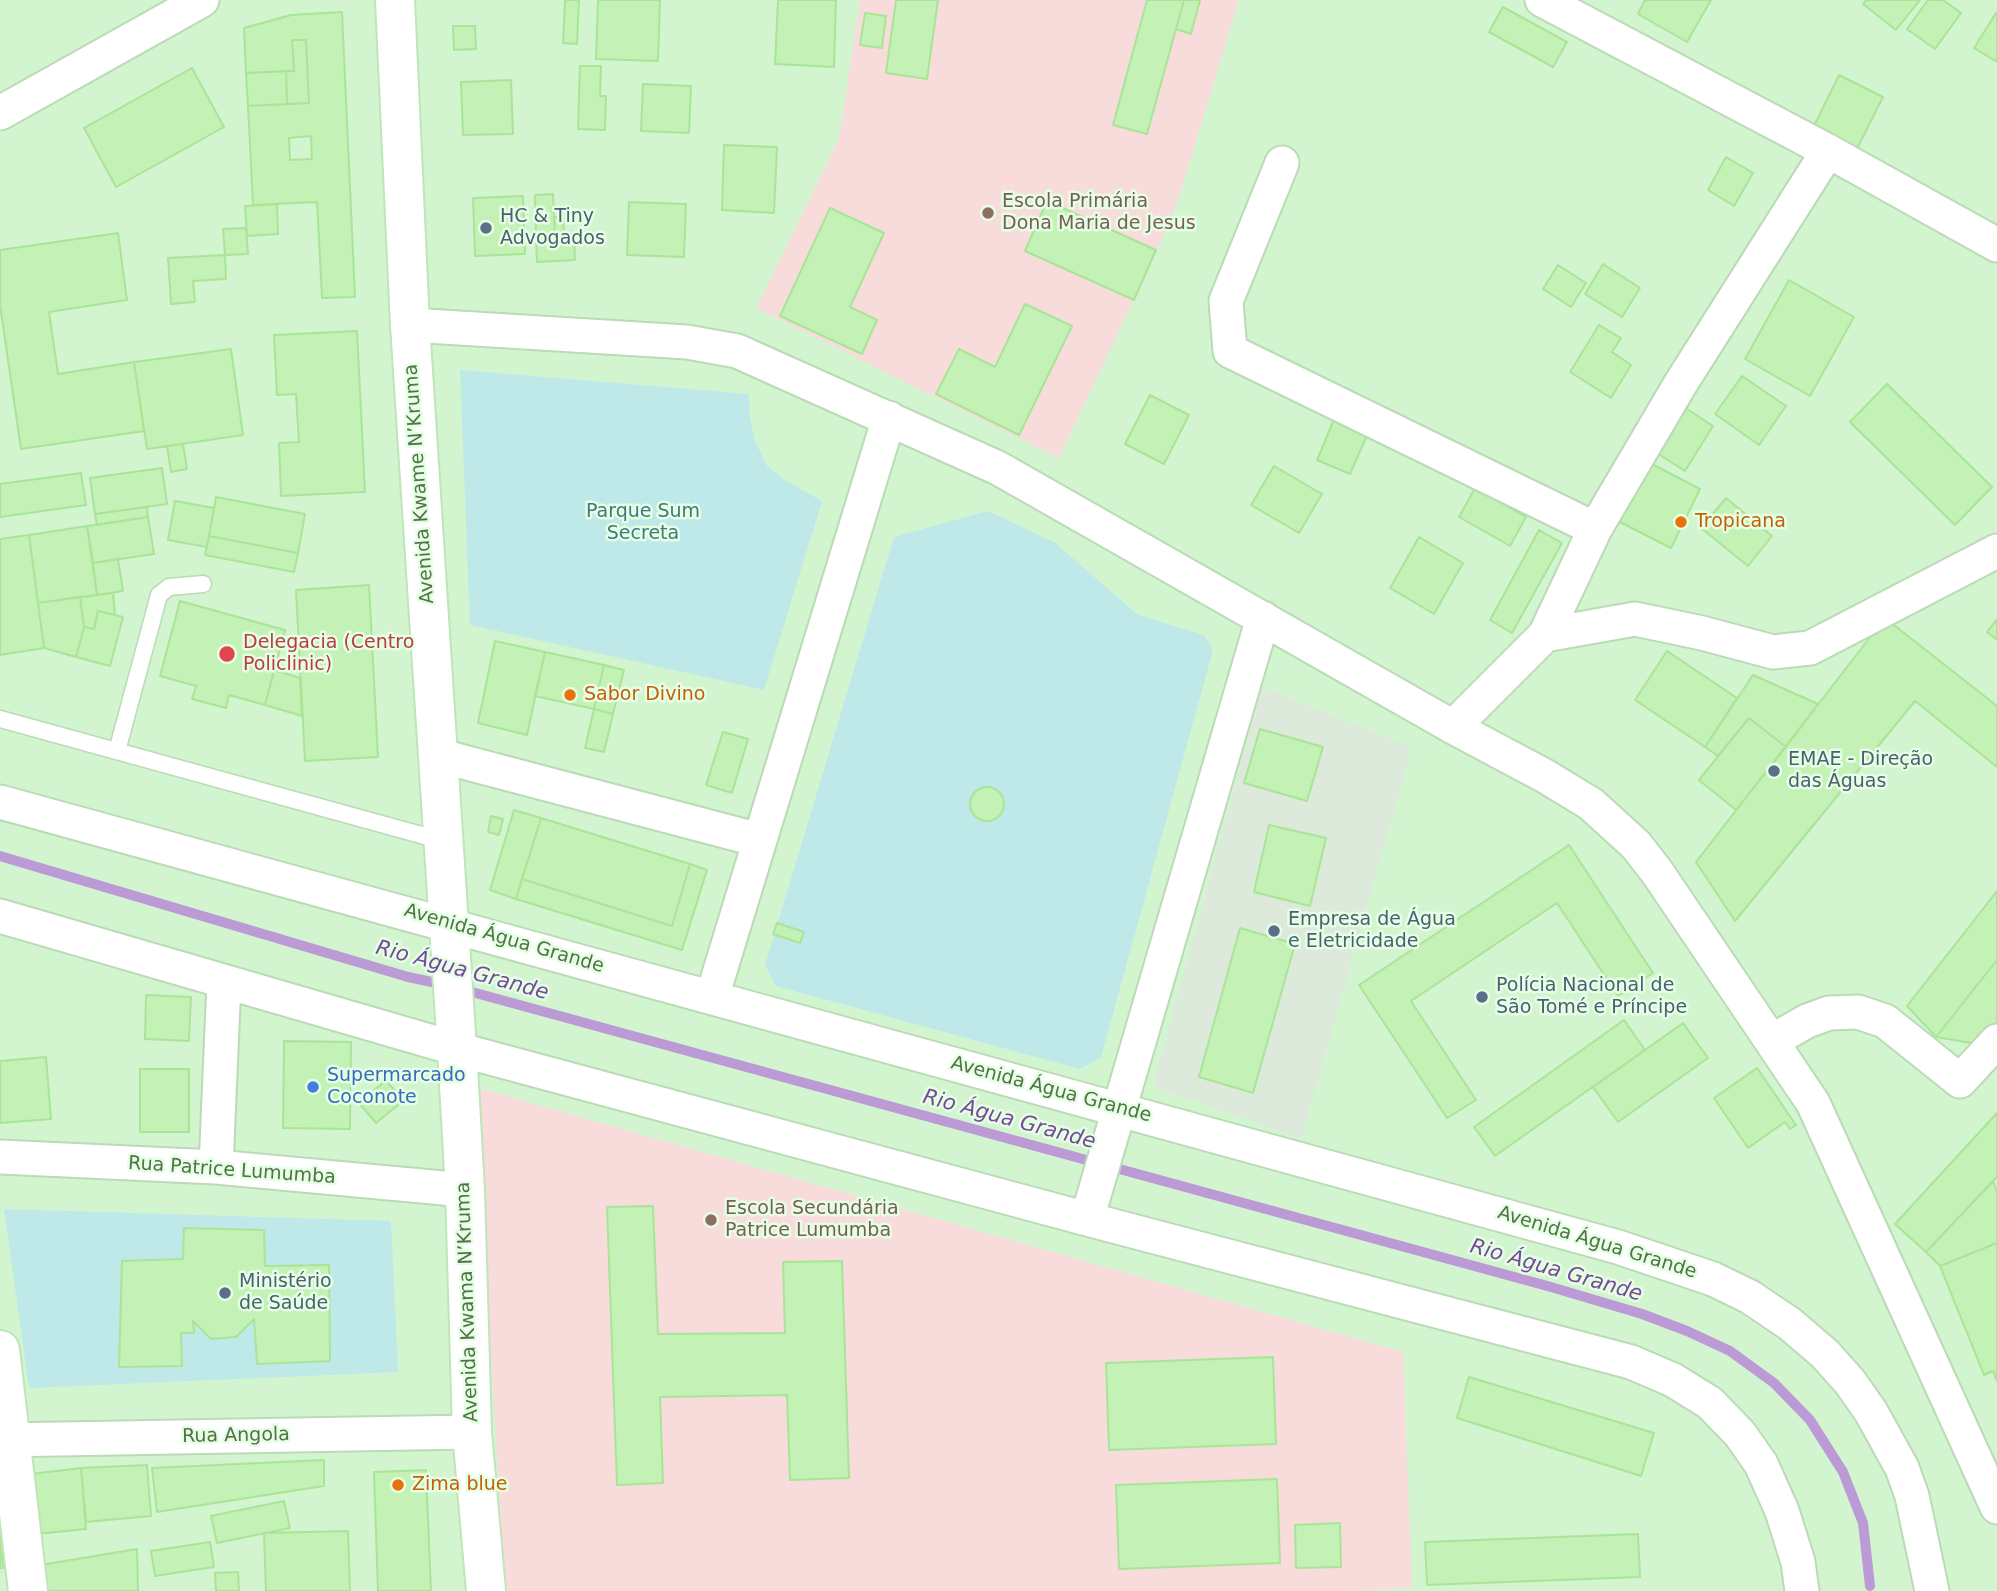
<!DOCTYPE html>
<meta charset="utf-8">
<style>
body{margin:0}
canvas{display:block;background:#dffcde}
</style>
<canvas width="1997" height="1591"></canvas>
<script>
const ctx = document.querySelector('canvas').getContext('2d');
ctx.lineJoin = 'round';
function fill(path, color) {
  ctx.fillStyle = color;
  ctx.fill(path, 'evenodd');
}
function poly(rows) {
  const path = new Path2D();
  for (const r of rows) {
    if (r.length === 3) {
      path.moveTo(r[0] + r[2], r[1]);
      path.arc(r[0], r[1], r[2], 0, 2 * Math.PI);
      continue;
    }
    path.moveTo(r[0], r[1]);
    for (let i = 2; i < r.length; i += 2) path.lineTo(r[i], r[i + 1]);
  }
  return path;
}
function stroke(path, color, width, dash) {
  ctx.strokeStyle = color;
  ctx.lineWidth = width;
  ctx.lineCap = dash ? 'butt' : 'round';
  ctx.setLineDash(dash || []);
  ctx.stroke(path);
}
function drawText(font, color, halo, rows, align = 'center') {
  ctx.font = font + ' "DejaVu Sans",sans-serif';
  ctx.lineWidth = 5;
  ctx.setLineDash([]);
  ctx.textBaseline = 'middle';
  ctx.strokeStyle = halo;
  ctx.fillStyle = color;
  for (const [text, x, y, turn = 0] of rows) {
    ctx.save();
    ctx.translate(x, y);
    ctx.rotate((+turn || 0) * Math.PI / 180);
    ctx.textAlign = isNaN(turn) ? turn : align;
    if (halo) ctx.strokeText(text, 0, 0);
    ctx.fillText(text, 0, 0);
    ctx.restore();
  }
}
fill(poly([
 [0,0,1997,0,1997,1591,0,1591]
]), '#d2f5d0');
fill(poly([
 [1262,687,1412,748,1301,1139,1153,1086]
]), '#ddeadb');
fill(poly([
 [860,0,1239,0,1180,194,1165,233,1059,458,756,308,839,139],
 [475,1087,1403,1352,1412,1587,1351,1591,505,1591]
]), '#f8dcdc');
fill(poly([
 [460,370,749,394,750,418,755,441,767,466,786,481,822,501,764,690,470,625],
 [988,511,1054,542,1138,615,1204,635,1213,650,1101,1057,1080,1069,776,986,765,965,894,537],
 [4,1209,391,1221,398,1372,29,1388]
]), '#bee9e8');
stroke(poly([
 [0,856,408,977,446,985],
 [461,989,1551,1287,1642,1314,1687,1331,1730,1351,1774,1383,1810,1420,1843,1472,1863,1523,1870,1586]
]), '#bb9ad6', 10);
const building = poly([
 [565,0,579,0,577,44,563,43,565,0],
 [598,0,660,0,658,61,596,59,598,0],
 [778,0,836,0,834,67,775,64,778,0],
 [896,0,938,0,927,79,886,73,896,0],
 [1147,0,1184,0,1147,134,1113,125,1147,0],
 [1184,0,1200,0,1191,34,1176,29,1184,0],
 [1645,0,1711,0,1687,42,1638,14,1645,0],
 [1866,0,1920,0,1896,30,1863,4,1866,0],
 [1928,0,1943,0,1961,13,1935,49,1907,29,1928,0],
 [1503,7,1567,42,1553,67,1489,32,1503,7],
 [342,12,355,297,322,298,317,202,253,205,248,106,309,103,306,40,292,40,294,71,246,73,244,28,291,15,342,12],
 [311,136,312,159,290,160,289,138,311,136],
 [865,13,886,16,882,48,860,45,865,13],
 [1996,13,1997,13,1997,62,1974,48,1996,13],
 [453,26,475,26,476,49,454,50,453,26],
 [292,40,306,40,309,103,287,104,286,71,294,71,292,40],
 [580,66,601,66,600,96,606,96,605,130,578,129,580,66],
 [192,68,224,127,116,187,84,128,192,68],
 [286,71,287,104,248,106,246,73,286,71],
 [1839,75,1883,97,1857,149,1813,128,1839,75],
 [511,80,513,134,463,135,461,82,511,80],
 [643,84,691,86,689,133,641,131,643,84],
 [724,145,777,147,774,213,722,210,724,145],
 [1726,157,1753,173,1734,206,1708,190,1726,157],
 [553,194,555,235,536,236,535,195,553,194],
 [523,196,525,254,475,256,473,198,523,196],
 [1047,201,1156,250,1134,300,1025,251,1047,201],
 [629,202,686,204,684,257,627,255,629,202],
 [277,204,278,234,247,236,245,206,277,204],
 [830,208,884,233,850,307,877,320,862,354,780,316,830,208],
 [554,217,563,217,564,235,555,235,554,217],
 [246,228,248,254,225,255,223,229,246,228],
 [118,233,127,300,49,312,58,374,134,362,144,431,21,449,0,305,0,250,118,233],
 [574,234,575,260,537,262,536,236,574,234],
 [225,255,226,279,193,281,195,302,171,304,168,258,225,255],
 [1603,264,1640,288,1622,317,1585,294,1603,264],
 [1558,265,1586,283,1571,307,1543,289,1558,265],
 [1789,280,1854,317,1810,396,1745,359,1789,280],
 [1025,304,1072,326,1019,435,936,394,959,349,995,367,1025,304],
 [1599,325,1621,338,1612,352,1631,365,1611,398,1570,372,1599,325],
 [357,331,365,492,281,496,279,443,299,442,296,394,277,395,274,335,357,331],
 [231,349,243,435,147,449,134,362,231,349],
 [1742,376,1786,406,1759,445,1715,414,1742,376],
 [1887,384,1992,487,1955,525,1850,422,1887,384],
 [1150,395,1189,415,1164,464,1125,444,1150,395],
 [1684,407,1713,426,1685,471,1655,452,1684,407],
 [1335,417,1369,431,1350,474,1317,460,1335,417],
 [183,444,187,469,171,472,167,446,183,444],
 [1648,462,1700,489,1671,548,1618,521,1648,462],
 [1274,466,1322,494,1299,533,1251,505,1274,466],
 [162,468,167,504,95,514,90,478,162,468],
 [81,473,86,505,0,517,0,484,81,473],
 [1475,488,1526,517,1510,546,1459,517,1475,488],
 [216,497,305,514,298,553,209,536,216,497],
 [1726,498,1772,536,1748,566,1701,528,1726,498],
 [175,501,214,508,207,547,168,540,175,501],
 [147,507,148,517,97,525,95,514,147,507],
 [148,517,154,554,93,563,87,526,148,517],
 [87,526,97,595,38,603,29,535,87,526],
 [1539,530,1562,543,1512,633,1490,620,1539,530],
 [29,535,44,648,0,655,0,539,29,535],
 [209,536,298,553,294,572,205,555,209,536],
 [1419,537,1463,563,1434,614,1390,588,1419,537],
 [118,559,123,591,97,595,93,563,118,559],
 [369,585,378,757,305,761,296,590,369,585],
 [113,593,115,615,98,611,94,629,84,627,80,597,113,593],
 [80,597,84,627,76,657,44,648,38,603,80,597],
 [180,601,285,630,265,705,229,695,226,708,192,699,196,686,160,676,180,601],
 [98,611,123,617,110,666,76,657,84,627,94,629,98,611],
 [1885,618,1997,706,1997,767,1915,701,1735,921,1696,862,1885,618],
 [1997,619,1997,640,1987,632,1997,619],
 [495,641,545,652,527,735,478,723,495,641],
 [1667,651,1737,698,1705,747,1635,700,1667,651],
 [545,652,604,665,594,709,535,696,545,652],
 [604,665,624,670,613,714,594,709,604,665],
 [274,670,300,678,302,716,265,705,274,670],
 [1753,675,1818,704,1786,747,1749,718,1718,756,1705,747,1753,675],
 [594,709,613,714,604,752,585,748,594,709],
 [1749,718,1786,747,1736,810,1699,780,1749,718],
 [1260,729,1323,747,1307,801,1244,783,1260,729],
 [723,732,748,739,732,793,706,785,723,732],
 [987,804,17],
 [514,810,541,818,516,899,490,890,514,810],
 [491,816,503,819,499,835,488,832,491,816],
 [541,818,690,864,672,926,522,879,541,818],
 [1269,825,1326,838,1310,906,1254,892,1269,825],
 [1569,845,1653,973,1618,996,1557,903,1411,1001,1476,1100,1447,1118,1359,985,1569,845],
 [690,864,707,870,682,950,516,899,522,879,672,926,690,864],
 [1997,891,1997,960,1936,1037,1907,1006,1997,891],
 [777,923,804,932,800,943,773,934,777,923],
 [1240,928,1295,944,1253,1093,1199,1077,1240,928],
 [1997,960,1997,1036,1989,1046,1936,1037,1997,960],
 [146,995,191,997,189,1041,145,1039,146,995],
 [1624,1020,1645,1050,1495,1156,1474,1127,1624,1020],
 [1683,1023,1708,1058,1618,1122,1593,1087,1683,1023],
 [284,1041,351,1042,350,1129,283,1128,284,1041],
 [46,1057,51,1119,0,1123,0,1061,46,1057],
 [1757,1068,1796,1125,1790,1129,1785,1122,1748,1148,1714,1098,1757,1068],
 [140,1069,189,1069,189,1132,140,1132,140,1069],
 [386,1080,403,1101,376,1123,359,1103,386,1080],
 [1997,1113,1997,1177,1926,1252,1895,1224,1997,1113],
 [1993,1181,1997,1192,1997,1243,1940,1266,1926,1252,1993,1181],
 [653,1206,658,1334,785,1333,783,1262,842,1261,849,1478,790,1480,787,1395,660,1397,663,1483,617,1485,607,1207,653,1206],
 [184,1228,264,1230,265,1266,329,1265,330,1361,257,1364,254,1319,236,1337,211,1339,193,1321,194,1333,181,1333,182,1366,119,1367,122,1261,183,1259,184,1228],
 [1997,1243,1997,1381,1993,1371,1984,1375,1940,1266,1997,1243],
 [1273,1357,1276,1444,1109,1450,1106,1363,1273,1357],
 [1469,1377,1654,1433,1641,1476,1457,1418,1469,1377],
 [324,1460,324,1486,157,1512,152,1468,324,1460],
 [147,1465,151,1516,86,1522,81,1468,147,1465],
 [81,1468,86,1529,37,1534,31,1474,81,1468],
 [426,1470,431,1591,378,1591,374,1472,426,1470],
 [1277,1479,1280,1563,1119,1569,1116,1485,1277,1479],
 [284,1501,290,1528,217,1543,211,1516,284,1501],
 [1340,1523,1341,1567,1296,1568,1295,1525,1340,1523],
 [348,1531,350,1591,266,1591,264,1533,348,1531],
 [1638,1534,1640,1577,1427,1585,1425,1542,1638,1534],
 [0,1536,3,1568,0,1568,0,1536],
 [210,1542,214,1567,155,1576,151,1551,210,1542],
 [137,1549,138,1591,37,1591,35,1566,137,1549],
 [238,1572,239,1591,216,1591,215,1573,238,1572]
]);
fill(building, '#c3f1b6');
stroke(building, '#a9e497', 2);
const lane = poly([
 [0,719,443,841],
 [117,751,159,595,169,587,203,584]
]);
const street = poly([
 [1542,0,1828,151,1997,245],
 [0,113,202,0],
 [1282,163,1226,301,1230,351,1595,529],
 [410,325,687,342,737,351,998,468,1453,727,1545,776,1591,804,1636,845,1657,872,1813,1103,1997,1507],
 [1545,635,1635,619,1702,633,1773,652,1810,648,1997,551],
 [1453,727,1545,635,1595,529,1681,383,1828,151],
 [437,755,759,840],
 [0,802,1618,1247,1713,1279,1750,1297,1790,1324,1825,1354,1850,1382,1871,1412,1902,1468,1912,1496,1932,1591],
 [0,916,457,1049,1087,1219,1631,1362,1673,1380,1710,1403,1740,1434,1761,1464,1782,1511,1798,1562,1802,1591],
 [712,997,889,418],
 [1772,1041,1807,1021,1829,1013,1858,1012,1885,1021,1960,1081,1997,1041],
 [0,1157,216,1167,465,1190],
 [216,1167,224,982],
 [1087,1219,1263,618],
 [0,1440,472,1432]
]);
const secondary = poly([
 [395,0,410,325,457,1049,465,1190,472,1432,486,1591],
 [0,1350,28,1591]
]);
stroke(lane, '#bbdab6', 19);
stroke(street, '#bbdab6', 37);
stroke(secondary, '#bfe5b9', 42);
stroke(lane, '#fff', 16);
stroke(street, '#fff', 33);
stroke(secondary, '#fff', 38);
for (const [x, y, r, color] of [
 [988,213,7,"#8d6e63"],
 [486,228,7,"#5c6f8a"],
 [1681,522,7,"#e8710a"],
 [227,654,9,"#e0444e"],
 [570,695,7,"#e8710a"],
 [1774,771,7,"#5c6f8a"],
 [1274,931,7,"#5c6f8a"],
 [1482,997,7,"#5c6f8a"],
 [313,1087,7,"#3f7fe0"],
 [711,1220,7,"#8d6e63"],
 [225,1293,7,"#5c6f8a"],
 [398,1485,7,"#e8710a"]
]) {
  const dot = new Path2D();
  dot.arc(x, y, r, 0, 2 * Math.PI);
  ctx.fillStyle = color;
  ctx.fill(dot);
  stroke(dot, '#e5ffe4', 2.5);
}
drawText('19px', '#785e54', '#e5ffe4', [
 ["Escola Primária",1002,202],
 ["Dona Maria de Jesus",1002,224],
 ["Escola Secundária",725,1209],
 ["Patrice Lumumba",725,1231]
], 'left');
drawText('19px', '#4e5e75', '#e5ffe4', [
 ["HC & Tiny",500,217],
 ["Advogados",500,239],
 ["EMAE - Direção",1788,760],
 ["das Águas",1788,782],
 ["Empresa de Água",1288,920],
 ["e Eletricidade",1288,942],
 ["Polícia Nacional de",1496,986],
 ["São Tomé e Príncipe",1496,1008],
 ["Ministério",239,1282],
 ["de Saúde",239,1304]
], 'left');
drawText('19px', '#527247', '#e5ffe4', [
 ["Avenida Kwame N’Kruma",420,484,-94],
 ["Avenida Água Grande",504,939,16],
 ["Avenida Água Grande",1051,1090,15],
 ["Rua Patrice Lumumba",232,1171,4],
 ["Avenida Água Grande",1597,1243,17],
 ["Avenida Kwama N’Kruma",468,1302,-92],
 ["Rua Angola",236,1436,-1]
]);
drawText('19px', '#41797d', '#e5ffe4', [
 ["Parque Sum",643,512],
 ["Secreta",643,534]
]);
drawText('19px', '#c56008', '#e5ffe4', [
 ["Tropicana",1695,522],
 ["Sabor Divino",584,695],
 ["Zima blue",412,1485]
], 'left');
drawText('19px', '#be3a42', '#e5ffe4', [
 ["Delegacia (Centro",243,643],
 ["Policlinic)",243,665]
], 'left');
drawText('19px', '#366cbe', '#e5ffe4', [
 ["Supermarcado",327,1076],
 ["Coconote",327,1098]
], 'left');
drawText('italic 21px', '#76499a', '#e5ffe4', [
 ["Rio Água Grande",462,971,15],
 ["Rio Água Grande",1009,1120,15],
 ["Rio Água Grande",1556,1271,16]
]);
</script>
